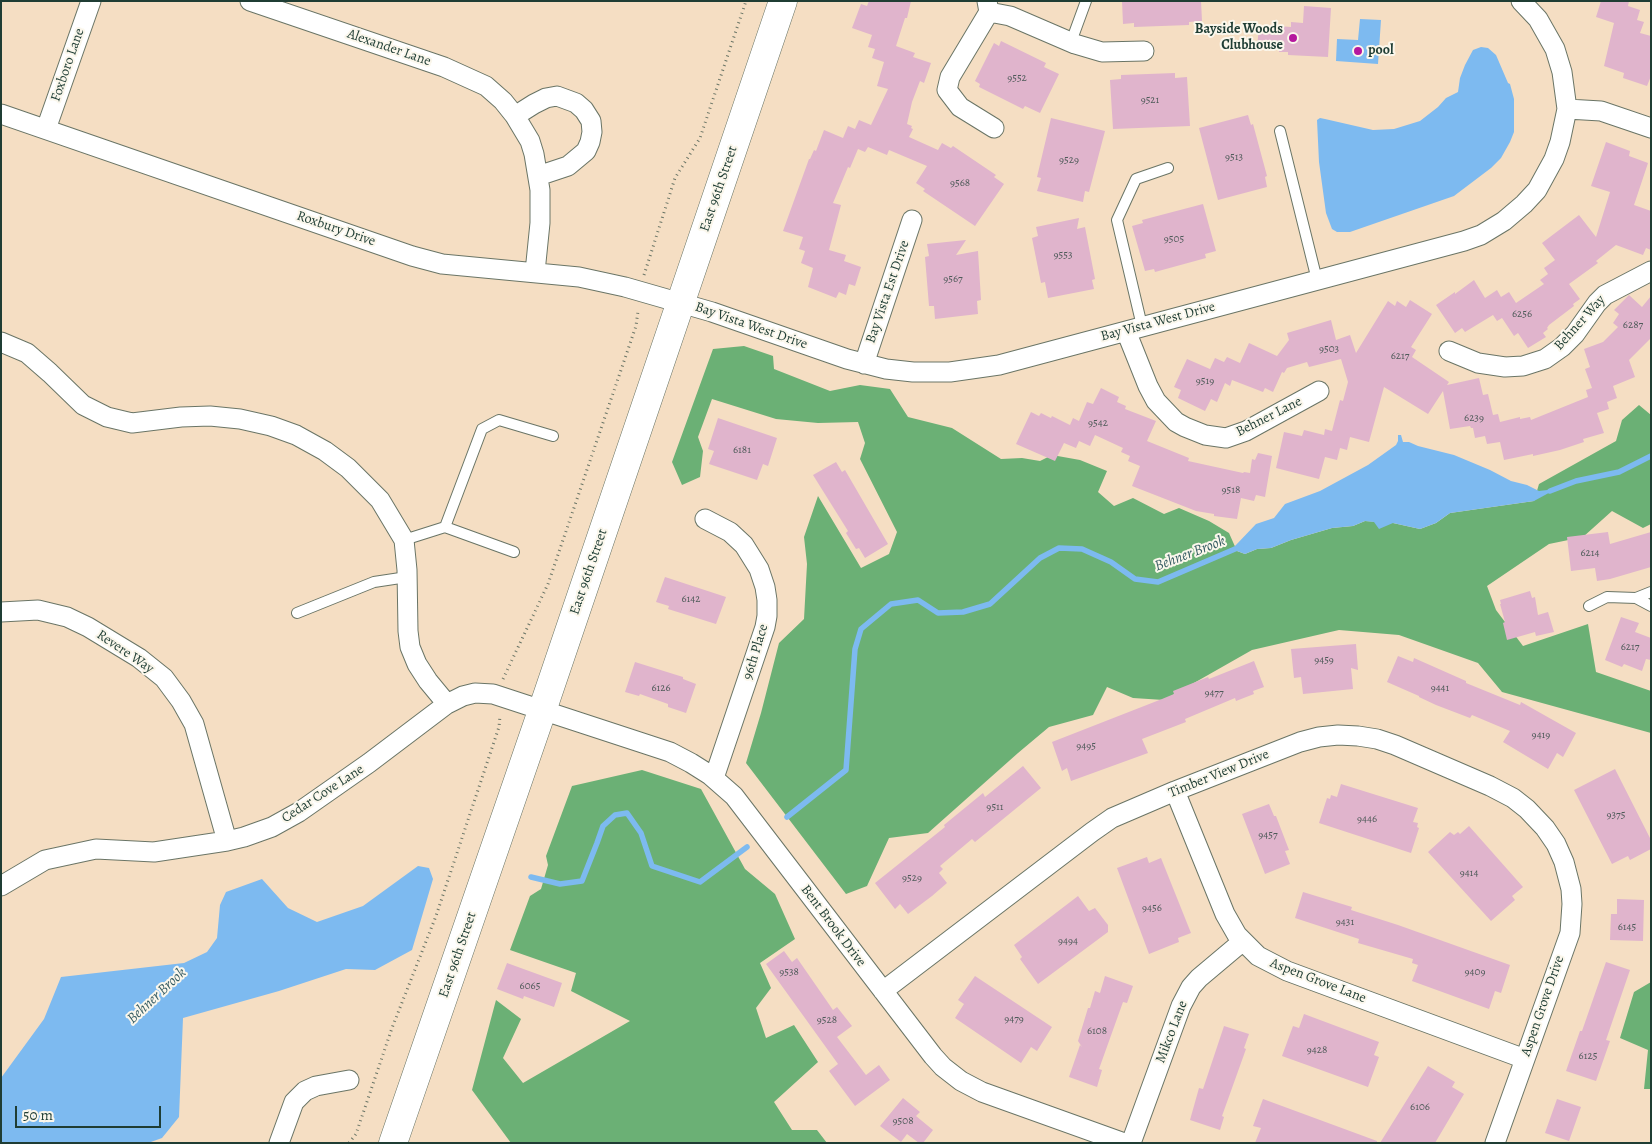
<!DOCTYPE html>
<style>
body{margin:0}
#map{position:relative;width:1652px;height:1144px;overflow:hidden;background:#f5dec3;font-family:Alegreya,serif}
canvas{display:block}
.frame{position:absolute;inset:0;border:2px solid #1f3d34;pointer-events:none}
.scale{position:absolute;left:15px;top:1106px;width:146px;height:22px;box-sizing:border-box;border:2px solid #1f3d34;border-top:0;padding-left:6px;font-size:15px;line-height:18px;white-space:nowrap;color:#1f3d34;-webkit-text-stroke:4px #fbf7ec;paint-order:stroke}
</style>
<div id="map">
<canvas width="1652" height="1144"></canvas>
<div class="frame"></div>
<div class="scale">50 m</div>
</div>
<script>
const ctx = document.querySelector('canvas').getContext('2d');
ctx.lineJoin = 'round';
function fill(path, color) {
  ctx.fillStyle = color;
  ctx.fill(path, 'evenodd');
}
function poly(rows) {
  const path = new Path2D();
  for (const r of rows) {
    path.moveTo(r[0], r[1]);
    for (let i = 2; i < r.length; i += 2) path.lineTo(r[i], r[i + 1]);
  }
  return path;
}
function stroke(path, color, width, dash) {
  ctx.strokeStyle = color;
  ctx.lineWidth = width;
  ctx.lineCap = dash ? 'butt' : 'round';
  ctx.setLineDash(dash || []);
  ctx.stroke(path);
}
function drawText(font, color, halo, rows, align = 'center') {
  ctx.font = font + ' Alegreya,serif';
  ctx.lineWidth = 4;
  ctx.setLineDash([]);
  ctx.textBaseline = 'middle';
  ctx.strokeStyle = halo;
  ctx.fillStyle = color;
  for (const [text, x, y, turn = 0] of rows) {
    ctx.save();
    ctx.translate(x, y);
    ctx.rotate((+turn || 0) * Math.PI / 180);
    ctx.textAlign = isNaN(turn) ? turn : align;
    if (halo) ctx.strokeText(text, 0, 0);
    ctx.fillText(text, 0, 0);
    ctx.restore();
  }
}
fill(poly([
 [744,346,773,356,774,369,830,391,860,385,890,389,908,417,952,428,1001,459,1022,458,1040,461,1052,455,1080,460,1107,471,1098,492,1114,506,1133,498,1164,514,1179,508,1209,521,1229,533,1237,551,1245,554,1257,549,1271,548,1291,540,1332,528,1353,526,1365,521,1393,523,1420,529,1436,523,1450,513,1534,501,1539,484,1616,441,1622,420,1639,405,1651,415,1651,524,1643,528,1612,511,1583,537,1549,544,1487,586,1496,610,1523,646,1588,624,1596,672,1651,691,1651,733,1502,692,1478,663,1399,635,1339,630,1252,650,1164,700,1133,698,1107,687,1093,715,1049,727,1018,753,928,833,889,838,867,886,846,894,746,763,761,713,779,643,804,619,807,564,804,537,818,496,861,568,889,554,897,532,860,459,865,443,858,422,818,423,776,419,712,399,698,437,703,451,700,477,682,485,672,462,713,349],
 [642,770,701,789,745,869,775,894,795,939,760,963,771,988,756,1008,766,1038,794,1025,818,1062,774,1102,792,1130,817,1130,827,1143,511,1143,472,1090,496,1000,521,1019,503,1058,523,1083,630,1021,571,991,576,973,510,950,530,896,541,889,548,865,546,856,572,786],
 [1651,982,1651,1089,1644,1089,1648,1050,1620,1038,1634,992]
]), '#6bb075');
fill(poly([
 [1360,19,1381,20,1378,64,1336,61,1337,39,1358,40],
 [1481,47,1488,48,1496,55,1508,83,1510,84,1514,99,1514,132,1510,142,1501,158,1491,168,1454,196,1350,232,1337,232,1332,229,1326,213,1319,162,1317,120,1320,118,1325,119,1373,130,1394,129,1420,121,1438,107,1446,98,1458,92,1460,78,1465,65,1473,50],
 [1398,435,1401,435,1403,442,1409,442,1418,446,1454,455,1490,470,1511,481,1527,485,1539,491,1556,489,1534,501,1450,513,1436,523,1420,529,1393,523,1379,529,1374,522,1365,521,1353,526,1332,528,1291,540,1271,548,1257,549,1245,554,1237,551,1235,546,1256,524,1274,518,1285,504,1320,491,1368,465,1396,445,1398,441],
 [418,866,429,868,433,879,412,950,375,970,346,969,279,991,183,1018,179,1117,162,1138,148,1143,1,1143,1,1078,44,1019,61,977,184,963,207,952,217,938,220,905,226,892,262,879,288,908,317,922,363,906]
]), '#7dbaf0');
stroke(poly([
 [1550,491,1576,481,1619,472,1651,456],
 [787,817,846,770,855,649,861,629,891,604,918,600,938,613,963,612,990,604,1040,558,1059,548,1082,549,1111,562,1135,579,1158,582,1242,546],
 [531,877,560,884,582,881,597,843,603,826,615,815,627,813,641,833,652,866,700,882,747,847]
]), '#7dbaf0', 5.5);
fill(poly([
 [869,1,911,1,907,18,905,18,896,46,915,53,913,57,931,63,924,83,920,81,912,102,907,124,912,126,911,128,913,129,909,137,938,150,942,143,951,148,953,146,996,175,994,177,1004,184,975,226,923,191,925,189,916,183,927,166,889,150,887,155,868,147,865,152,858,149,850,168,848,167,833,203,841,205,829,250,846,255,844,261,861,267,855,286,849,284,846,295,839,292,836,298,808,287,813,268,801,263,805,251,799,249,803,237,783,231,809,159,810,159,814,150,816,151,824,130,843,138,848,126,855,129,859,120,871,125,888,89,877,86,884,62,872,58,875,49,868,47,872,35,852,28,861,4,867,6],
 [1122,1,1201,1,1202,21,1189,22,1189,25,1134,27,1134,23,1123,24],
 [1601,1,1629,1,1628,6,1640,10,1637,20,1644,22,1640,33,1651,36,1651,76,1647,86,1623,78,1624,73,1604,66,1614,23,1596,17],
 [1304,6,1331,8,1328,57,1288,55,1288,52,1279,52,1279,48,1257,47,1259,28,1265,29,1265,25,1291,27,1291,22,1303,23],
 [1001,41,1046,63,1044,67,1059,74,1040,113,1025,106,1023,109,979,87,980,84,975,81,994,43,999,46],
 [1175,73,1175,78,1187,77,1190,126,1113,129,1110,80,1121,79,1121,75],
 [1248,115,1251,125,1253,124,1267,176,1265,177,1267,187,1218,200,1199,128],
 [1051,118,1105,131,1089,192,1085,191,1083,202,1037,191,1041,178,1037,177],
 [1606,142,1630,151,1629,156,1648,163,1634,205,1651,211,1651,250,1646,248,1643,255,1616,245,1596,261,1598,263,1569,284,1580,299,1573,304,1574,306,1549,325,1547,328,1548,329,1543,333,1546,337,1528,348,1518,333,1514,336,1502,318,1497,321,1493,315,1465,332,1462,328,1455,333,1436,305,1455,292,1455,294,1474,280,1485,298,1497,290,1501,297,1509,292,1516,303,1544,284,1540,280,1548,274,1544,268,1555,260,1542,243,1579,215,1596,237,1610,192,1591,186],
 [1203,204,1216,251,1205,254,1206,258,1155,272,1154,269,1145,271,1132,226,1143,223,1142,220],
 [1079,218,1077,229,1085,227,1095,279,1092,280,1094,289,1048,298,1045,282,1041,283,1032,238,1038,236,1036,227],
 [966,240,956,255,978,251,981,300,977,301,978,314,935,319,934,306,929,306,925,257,929,256,927,244],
 [1629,295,1642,307,1651,296,1651,338,1629,360,1635,377,1613,386,1617,398,1607,402,1609,409,1597,413,1604,433,1583,439,1584,442,1560,450,1533,456,1533,454,1504,460,1500,442,1487,444,1485,436,1475,438,1473,428,1471,428,1470,426,1450,429,1443,391,1428,414,1384,387,1369,442,1350,437,1347,450,1340,448,1337,460,1325,457,1319,479,1276,468,1284,432,1302,436,1304,430,1324,435,1325,429,1332,431,1340,400,1343,401,1348,382,1341,359,1309,367,1307,362,1287,368,1284,373,1282,372,1273,392,1265,388,1263,392,1232,380,1230,386,1225,383,1217,402,1211,399,1205,411,1178,398,1181,390,1174,387,1187,359,1210,369,1215,358,1224,362,1227,357,1240,363,1249,343,1277,356,1289,340,1287,333,1331,320,1336,340,1350,335,1356,353,1388,301,1395,306,1397,301,1406,307,1410,300,1432,314,1411,347,1416,350,1412,357,1449,382,1447,385,1479,378,1483,395,1488,394,1493,415,1498,414,1500,422,1520,417,1520,419,1530,417,1531,420,1588,397,1586,390,1592,388,1585,369,1590,367,1584,349,1603,342,1618,327,1613,323,1619,314,1614,310],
 [1101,388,1119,397,1117,402,1126,406,1125,409,1156,421,1147,441,1189,458,1188,461,1243,473,1244,472,1250,473,1252,459,1255,460,1258,453,1272,456,1265,497,1256,495,1254,501,1241,498,1237,519,1214,516,1214,514,1196,511,1132,486,1140,466,1128,461,1130,456,1121,452,1123,448,1095,435,1090,446,1079,441,1076,448,1064,443,1055,461,1016,444,1031,412,1039,416,1041,413,1051,418,1052,416,1070,425,1073,418,1079,421,1087,402,1093,404],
 [718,418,777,438,768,466,763,464,757,480,709,464,714,451,708,449],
 [836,462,842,472,845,470,888,544,865,558,859,548,856,549,846,533,848,531,813,475],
 [1608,532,1610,544,1651,532,1651,567,1610,579,1597,581,1595,568,1571,571,1567,537],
 [665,577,726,597,716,624,668,609,669,606,656,602],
 [1530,591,1532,598,1535,597,1538,615,1548,612,1554,632,1536,636,1535,632,1507,640,1503,623,1505,622,1500,604,1501,604,1500,600],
 [1621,617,1639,623,1635,632,1651,638,1651,660,1646,659,1642,671,1624,664,1622,667,1605,660],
 [1356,644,1358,670,1351,668,1353,689,1303,694,1301,677,1294,678,1291,649],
 [1398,656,1413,662,1414,658,1466,681,1466,683,1520,705,1521,702,1576,733,1563,757,1557,753,1548,769,1503,742,1510,731,1472,715,1470,718,1436,705,1419,697,1419,696,1387,682],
 [1254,661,1264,687,1253,691,1254,694,1236,701,1235,698,1185,719,1186,722,1142,739,1148,753,1071,781,1067,768,1062,771,1052,742,1162,699,1174,694,1173,691,1208,677,1209,679],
 [635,662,683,677,683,679,696,684,686,713,668,707,668,704,640,694,639,696,625,692],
 [1023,766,1041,788,975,842,972,839,940,866,943,869,939,873,947,883,932,896,908,914,900,904,895,909,875,883,945,827,944,825,983,793,985,797],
 [1615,769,1651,840,1651,849,1630,860,1628,856,1612,864,1574,790],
 [1341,784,1418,808,1413,822,1418,823,1417,827,1419,828,1411,853,1319,823,1327,798,1330,799,1331,795,1337,797],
 [1269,804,1274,816,1276,816,1289,850,1285,851,1290,864,1265,874,1242,814],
 [1469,826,1523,887,1512,896,1515,900,1491,921,1428,852,1450,832,1454,835,1458,832,1460,834],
 [1147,857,1149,863,1161,858,1191,933,1178,938,1179,942,1149,954,1117,868],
 [1303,892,1352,907,1351,910,1398,925,1510,965,1501,993,1495,991,1489,1009,1412,981,1418,965,1412,963,1413,959,1358,943,1359,939,1295,918],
 [1078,896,1089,911,1095,908,1108,925,1108,932,1038,984,1020,959,1022,957,1014,945],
 [1617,899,1644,900,1643,941,1610,940,1611,914,1617,914],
 [784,951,792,962,797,958,833,1010,837,1007,852,1026,837,1037,866,1075,879,1065,890,1080,855,1106,829,1071,838,1064,766,964],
 [1606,962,1630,970,1606,1040,1610,1041,1596,1081,1566,1071,1580,1031,1582,1031],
 [507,963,562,983,554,1007,524,996,523,999,497,989],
 [975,976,1052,1027,1037,1051,1031,1047,1021,1063,955,1018,964,1004,958,1000],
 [1105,976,1133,986,1127,1003,1123,1002,1099,1069,1102,1070,1097,1087,1069,1077,1080,1045,1082,1047,1078,1041,1088,1008,1090,1008,1095,991,1100,993],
 [1304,1014,1379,1042,1374,1055,1379,1057,1368,1087,1282,1056,1293,1026,1299,1028],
 [1224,1026,1249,1034,1244,1048,1246,1049,1222,1116,1224,1117,1220,1130,1190,1120,1199,1088,1203,1089],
 [1428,1066,1455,1082,1452,1087,1464,1094,1435,1143,1380,1143],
 [903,1098,920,1112,916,1116,933,1130,923,1143,919,1143,907,1134,901,1142,880,1126],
 [1263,1099,1377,1141,1377,1143,1255,1143,1261,1128,1253,1126],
 [1557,1099,1581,1107,1569,1141,1545,1133]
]), '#e0b4cc');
const lane = poly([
 [1071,42,1086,1],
 [1280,131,1317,280],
 [1142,326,1117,220,1136,179,1168,168],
 [445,527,514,552],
 [404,540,445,527,482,429,499,420,553,436],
 [1636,598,1651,606],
 [1589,606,1607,597,1636,598,1651,592],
 [297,613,374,582,407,577]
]);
const street = poly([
 [250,1,444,67,486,86,503,101,515,116,530,141,534,154,540,190,540,223,535,272],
 [987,1,989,12,950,77,947,90,960,107,994,128],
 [989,12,1010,16,1075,44,1102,52,1144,51],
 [1567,109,1601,111,1651,128],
 [1,114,412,256,442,264,579,277,625,287,712,312,847,359,886,369,913,372,950,372,999,365,1464,241,1481,235,1504,221,1524,204,1537,190,1554,159,1560,142,1567,109,1562,72,1555,49,1538,19,1521,1],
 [515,116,534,104,546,98,557,96,576,103,584,110,591,121,592,132,590,142,586,151,568,166,538,176],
 [46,129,91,1],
 [1126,331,1148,386,1156,401,1176,422,1185,427,1205,435,1226,438,1246,431,1319,391],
 [1,342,27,353,50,373,83,405,107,417,132,423,181,417,210,416,240,419,271,426,296,435,325,451,348,468,380,500,404,540,407,570,408,631,410,647,417,664,428,681,447,704],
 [1449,351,1478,363,1505,367,1523,366,1545,359,1562,347,1575,334,1597,303,1605,295,1651,271],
 [864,364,912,220],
 [705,519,730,532,744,545,759,569,765,587,767,600,767,616,765,627,714,778],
 [1,612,38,610,67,617,88,627,139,658,164,678,181,701,194,724,227,841],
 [1175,791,1225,914,1237,935,1258,956,1287,971,1525,1059],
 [1,886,45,860,96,849,154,852,227,841,244,837,272,827,299,812,369,763,447,704,463,696,475,693,493,694,670,752,691,763,710,775,734,796,933,1056,943,1067,961,1081,982,1092,1124,1143],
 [883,991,1092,832,1112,818,1175,791,1300,742,1319,737,1338,735,1358,736,1377,739,1395,745,1490,786,1513,798,1527,809,1545,828,1556,844,1564,862,1571,889,1572,904,1570,933,1495,1143],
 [279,1143,294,1102,305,1091,316,1086,349,1080],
 [1131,1143,1181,1006,1191,987,1199,978,1243,941]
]);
const primary = poly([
 [393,1143,542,711,783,1]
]);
stroke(lane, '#6a7566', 12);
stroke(street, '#6a7566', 21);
stroke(primary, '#6a7566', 29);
stroke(poly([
 [644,275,675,178,700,138,746,1],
 [503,679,548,584,636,326,638,311],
 [349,1143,356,1134,392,1028,436,916,499,727,500,716]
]), '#6a7566', 3, [1, 4]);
stroke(lane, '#fff', 10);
stroke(street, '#fff', 19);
stroke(primary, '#fff', 28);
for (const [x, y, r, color] of [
 [1293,38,5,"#b5179e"],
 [1358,51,5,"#b5179e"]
]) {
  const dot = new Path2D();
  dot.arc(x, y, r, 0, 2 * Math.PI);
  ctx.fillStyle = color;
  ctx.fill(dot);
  stroke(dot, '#fbf7ec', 2);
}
drawText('11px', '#4f5b5a', null, [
 ["9552",1017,78],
 ["9521",1150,100],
 ["9513",1234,157],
 ["9529",1069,160],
 ["9568",960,183],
 ["9505",1174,239],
 ["9553",1063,255],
 ["9567",953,279],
 ["6256",1522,314],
 ["6287",1633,325],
 ["9503",1329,349],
 ["6217",1400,356],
 ["9519",1205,381],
 ["6239",1474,418],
 ["9542",1098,423],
 ["6181",742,450],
 ["9518",1231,490],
 ["6214",1590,553],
 ["6142",691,599],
 ["6217",1630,647],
 ["9459",1324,660],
 ["6126",661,688],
 ["9441",1440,688],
 ["9477",1214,693],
 ["9419",1541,735],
 ["9495",1086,746],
 ["9511",995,807],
 ["9375",1616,815],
 ["9446",1367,819],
 ["9457",1268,835],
 ["9414",1469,873],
 ["9529",912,878],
 ["9456",1152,908],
 ["9431",1345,922],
 ["6145",1627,927],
 ["9494",1068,941],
 ["9538",789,972],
 ["9409",1475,972],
 ["6065",530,986],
 ["9479",1014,1019],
 ["9528",827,1020],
 ["6108",1097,1031],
 ["9428",1317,1050],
 ["6125",1588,1056],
 ["6106",1420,1107],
 ["9508",903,1121]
]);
drawText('bold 14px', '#1f3d34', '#fbf7ec', [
 ["Bayside Woods",1283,30],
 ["Clubhouse",1283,46],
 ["pool",1368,51,"left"]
], 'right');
drawText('14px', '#1f3d34', '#fbf7ec', [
 ["Alexander Lane",389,48,19],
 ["Foxboro Lane",68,65,-71],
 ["East 96th Street",719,189,-71],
 ["Roxbury Drive",336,229,19],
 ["Bay Vista Est Drive",888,292,-71],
 ["Bay Vista West Drive",1158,322,-15],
 ["Behner Way",1580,323,-48],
 ["Bay Vista West Drive",751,326,19],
 ["Behner Lane",1269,417,-27],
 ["East 96th Street",589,572,-71],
 ["Revere Way",125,652,34],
 ["96th Place",756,652,-73],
 ["Timber View Drive",1219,774,-22],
 ["Cedar Cove Lane",323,794,-33],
 ["Bent Brook Drive",833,926,53],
 ["East 96th Street",458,955,-71],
 ["Aspen Grove Lane",1318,981,21],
 ["Aspen Grove Drive",1543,1006,-71],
 ["Mikco Lane",1172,1032,-69]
]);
drawText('italic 15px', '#365c63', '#fbf7ec', [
 ["Behner Brook",1190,554,-21],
 ["Behner Brook",157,996,-43]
]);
</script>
